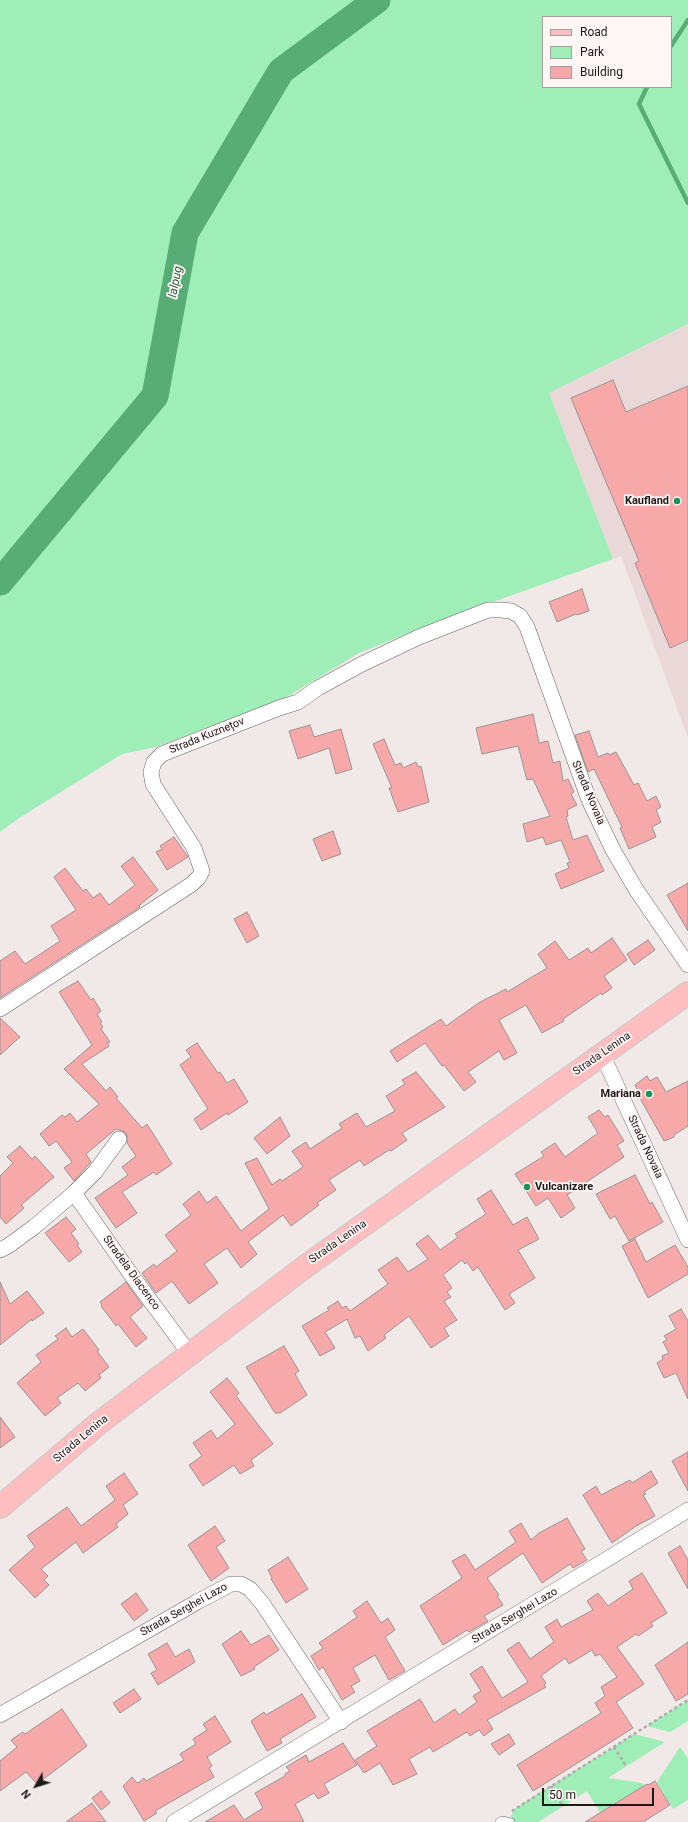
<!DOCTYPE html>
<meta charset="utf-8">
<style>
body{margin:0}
#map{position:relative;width:688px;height:1822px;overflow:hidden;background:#f1e8e8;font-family:Roboto,sans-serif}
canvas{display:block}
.legend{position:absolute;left:542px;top:16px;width:130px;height:72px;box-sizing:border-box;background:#fff6f5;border:1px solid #a49e9d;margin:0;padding:5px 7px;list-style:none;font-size:12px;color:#1c1919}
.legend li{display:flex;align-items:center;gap:8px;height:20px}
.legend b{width:20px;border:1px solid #a49e9d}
.north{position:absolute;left:16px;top:1766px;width:40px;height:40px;-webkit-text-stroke:3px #fff6f5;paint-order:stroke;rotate:231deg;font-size:11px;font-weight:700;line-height:16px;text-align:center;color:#1c1919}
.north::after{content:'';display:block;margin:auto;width:14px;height:18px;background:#1c1919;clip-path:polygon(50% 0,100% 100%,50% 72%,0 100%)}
.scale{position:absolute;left:542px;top:1788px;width:112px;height:18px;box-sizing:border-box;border:2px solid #1c1919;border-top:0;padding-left:5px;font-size:12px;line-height:14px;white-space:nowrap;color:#1c1919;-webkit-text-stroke:3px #fff6f5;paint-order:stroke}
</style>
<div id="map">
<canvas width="688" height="1822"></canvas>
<ul class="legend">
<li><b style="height:5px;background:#febebf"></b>Road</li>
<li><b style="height:11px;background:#9feeb8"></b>Park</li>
<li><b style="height:11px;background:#f6a9a8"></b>Building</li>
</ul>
<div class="north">N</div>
<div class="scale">50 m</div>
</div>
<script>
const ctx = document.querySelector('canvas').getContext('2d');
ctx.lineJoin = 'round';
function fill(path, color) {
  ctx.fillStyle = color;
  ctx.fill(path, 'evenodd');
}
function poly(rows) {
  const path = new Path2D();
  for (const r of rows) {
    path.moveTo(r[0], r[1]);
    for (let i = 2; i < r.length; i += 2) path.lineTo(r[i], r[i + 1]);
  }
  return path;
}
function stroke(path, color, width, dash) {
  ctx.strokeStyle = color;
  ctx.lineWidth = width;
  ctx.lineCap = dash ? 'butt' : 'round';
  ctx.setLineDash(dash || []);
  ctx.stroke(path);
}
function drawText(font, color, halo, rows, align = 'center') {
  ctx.font = font + ' Roboto,sans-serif';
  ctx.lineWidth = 3.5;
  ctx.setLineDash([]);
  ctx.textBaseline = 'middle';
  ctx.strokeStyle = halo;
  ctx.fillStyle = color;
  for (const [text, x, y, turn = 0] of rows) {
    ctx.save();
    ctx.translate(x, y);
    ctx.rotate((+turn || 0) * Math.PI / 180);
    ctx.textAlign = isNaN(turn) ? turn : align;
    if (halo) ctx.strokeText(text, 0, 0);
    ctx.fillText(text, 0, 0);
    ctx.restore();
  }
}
fill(poly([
 [688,324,688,738,621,556,613,559,549,393]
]), '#ead8d8');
fill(poly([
 [0,0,688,0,688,324,549,393,613,559,426,626,359,653,285,698,156,747,122,754,19,818,0,832],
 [543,17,671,17,671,87,543,87],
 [688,1700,688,1721,670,1732,647,1726],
 [634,1734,665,1742,608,1778,642,1783,645,1787,601,1814,587,1791,538,1822,512,1822,511,1816,514,1809],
 [680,1747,688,1759,688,1800,673,1809,657,1782]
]), '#9feeb8');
stroke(poly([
 [671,46,688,20],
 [647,87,639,104,688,203]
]), '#58ad77', 4.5);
stroke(poly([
 [0,582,155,396,185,233,281,71,377,0]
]), '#58ad77', 27);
const building = poly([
 [613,380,626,412,688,386,688,640,670,648,635,563,639,561,571,398,613,380],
 [582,589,589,611,577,615,576,614,557,622,549,602,582,589],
 [533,714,539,743,548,741,553,763,560,761,563,781,568,779,574,792,571,794,577,805,567,810,568,816,566,817,573,840,587,835,604,871,561,889,555,874,569,868,567,863,570,862,561,840,546,845,543,837,527,842,523,824,550,816,533,779,527,780,518,746,482,754,476,728,533,714],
 [310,725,314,737,341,729,352,769,336,774,329,748,298,759,289,731,310,725],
 [589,731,598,757,608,753,609,755,616,752,634,785,638,783,647,801,656,796,661,807,656,810,661,822,652,827,656,837,629,849,620,828,622,827,594,769,588,772,575,735,589,731],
 [384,739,395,765,401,763,403,768,416,762,418,767,421,766,429,802,398,812,389,788,392,788,373,744,384,739],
 [333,831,341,854,322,861,313,839,333,831],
 [174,837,188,857,167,870,156,852,162,849,160,846,174,837],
 [133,857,158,890,141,904,139,906,140,907,0,998,0,961,15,951,25,964,60,941,51,926,76,910,54,877,65,868,83,891,86,889,93,898,100,893,109,905,135,885,121,866,133,857],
 [688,883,688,931,667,895,688,883],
 [247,912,259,936,247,943,234,919,247,912],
 [612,938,627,960,604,976,612,988,602,995,601,993,563,1019,564,1021,542,1033,526,1005,499,1020,517,1053,504,1060,499,1051,468,1072,476,1082,464,1091,444,1065,442,1066,425,1043,397,1062,390,1051,441,1019,446,1026,480,1002,506,989,507,992,547,968,538,954,555,941,569,960,588,948,591,953,612,938],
 [648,940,655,950,634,965,627,954,648,940],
 [78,981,91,1000,93,998,101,1011,97,1014,102,1022,100,1023,103,1027,101,1029,110,1042,107,1043,109,1046,82,1064,106,1091,110,1087,118,1097,116,1098,142,1128,147,1124,172,1164,156,1175,154,1172,122,1192,137,1213,116,1228,95,1198,128,1175,122,1167,136,1156,127,1143,127,1136,125,1132,116,1129,86,1154,91,1162,74,1181,64,1168,72,1162,56,1141,49,1146,40,1134,62,1115,65,1117,70,1113,77,1122,99,1104,64,1069,92,1045,59,992,78,981],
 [0,1018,20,1037,0,1055,0,1018],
 [197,1043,218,1073,220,1072,227,1083,234,1079,248,1102,228,1115,227,1113,201,1130,194,1119,208,1109,180,1065,191,1057,186,1050,197,1043],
 [416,1072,445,1107,402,1133,407,1140,391,1151,389,1150,364,1166,360,1160,329,1180,336,1190,317,1203,319,1205,291,1226,283,1215,248,1242,257,1254,241,1268,227,1248,204,1264,218,1283,189,1304,172,1281,156,1293,142,1273,154,1264,156,1267,177,1251,165,1235,191,1215,183,1204,199,1191,207,1203,216,1196,241,1231,269,1209,245,1163,257,1158,272,1185,280,1179,282,1181,303,1167,292,1151,306,1142,310,1149,342,1128,339,1124,355,1114,357,1113,366,1127,395,1111,386,1096,405,1084,402,1080,416,1072],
 [647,1076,650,1081,657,1077,666,1092,688,1081,688,1126,674,1135,674,1137,664,1141,637,1093,639,1093,635,1085,647,1076],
 [599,1110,605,1117,608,1115,624,1141,617,1145,624,1157,567,1195,575,1208,561,1218,548,1198,536,1206,515,1174,544,1156,541,1152,555,1143,565,1157,598,1133,588,1117,599,1110],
 [280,1117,290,1136,267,1154,254,1138,280,1117],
 [20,1146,32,1159,35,1156,54,1177,21,1205,24,1208,6,1224,0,1217,0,1176,13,1163,7,1157,20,1146],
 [635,1175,650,1204,652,1202,663,1222,629,1241,615,1216,610,1219,596,1194,635,1175],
 [491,1190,513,1225,527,1217,539,1239,518,1250,535,1278,509,1294,515,1303,505,1310,478,1267,473,1271,467,1262,465,1264,462,1260,443,1275,452,1288,447,1292,451,1297,444,1301,457,1320,444,1328,449,1336,431,1348,409,1316,384,1335,386,1338,368,1351,360,1336,355,1338,347,1319,325,1332,335,1348,320,1356,302,1326,329,1310,327,1308,338,1301,342,1308,346,1306,350,1311,388,1284,378,1270,397,1257,408,1272,428,1259,416,1244,428,1235,440,1250,458,1237,455,1234,486,1214,477,1199,491,1190],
 [66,1217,76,1229,71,1233,79,1244,77,1245,82,1252,69,1262,45,1233,66,1217],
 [635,1239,646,1262,675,1245,688,1267,688,1274,648,1298,622,1246,635,1239],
 [0,1282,10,1304,27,1291,44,1313,32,1321,32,1319,0,1345,0,1282],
 [126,1282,143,1306,130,1317,147,1338,136,1347,118,1324,116,1326,101,1306,102,1305,100,1302,126,1282],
 [681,1309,688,1321,688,1399,676,1373,664,1378,657,1363,663,1359,662,1356,669,1353,663,1342,667,1340,664,1336,676,1329,669,1316,681,1309],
 [66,1328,72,1337,83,1329,99,1350,97,1351,109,1367,99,1375,101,1378,85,1391,78,1383,57,1398,61,1403,45,1416,17,1383,41,1362,36,1355,58,1339,55,1336,66,1328],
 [284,1346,299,1371,295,1374,307,1395,280,1413,275,1413,246,1367,284,1346],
 [227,1378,239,1393,236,1396,273,1444,251,1460,254,1466,240,1474,234,1465,203,1486,189,1465,202,1456,193,1443,211,1430,217,1439,235,1424,210,1392,227,1378],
 [0,1417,15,1437,0,1448,0,1417],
 [688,1452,688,1491,672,1461,688,1452],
 [651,1471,658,1483,644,1492,646,1494,643,1495,655,1516,636,1526,612,1543,583,1495,596,1486,601,1495,630,1480,632,1483,651,1471],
 [124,1473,138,1494,123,1505,128,1514,116,1524,118,1527,83,1553,76,1542,41,1569,48,1576,44,1580,49,1585,35,1598,9,1570,35,1547,27,1536,67,1507,81,1526,115,1500,106,1486,124,1473],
 [567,1518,585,1549,581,1551,587,1560,573,1568,570,1564,542,1583,523,1553,487,1578,499,1595,497,1596,503,1605,484,1616,488,1621,469,1632,467,1630,443,1645,420,1606,462,1578,452,1561,465,1554,475,1570,516,1542,509,1531,521,1523,531,1540,539,1533,567,1518],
 [215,1526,225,1541,216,1547,229,1568,211,1581,188,1545,215,1526],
 [680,1546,688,1560,688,1589,668,1553,680,1546],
 [288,1557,308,1589,286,1603,271,1579,272,1578,268,1570,288,1557],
 [642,1573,667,1613,651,1623,653,1626,638,1636,636,1634,617,1647,644,1684,616,1702,633,1728,533,1791,517,1765,601,1713,595,1703,605,1696,601,1687,617,1677,600,1654,595,1656,592,1650,569,1664,565,1658,541,1676,546,1683,544,1685,546,1687,487,1720,493,1729,484,1736,479,1730,470,1736,467,1732,433,1752,430,1747,409,1759,417,1774,393,1785,380,1763,364,1773,355,1760,377,1746,367,1731,420,1699,434,1723,455,1709,459,1715,477,1702,473,1696,481,1691,470,1674,482,1666,502,1698,528,1682,507,1650,519,1642,530,1659,554,1642,545,1627,557,1619,561,1627,593,1610,587,1601,598,1593,608,1606,633,1589,629,1581,642,1573],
 [136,1593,148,1610,134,1621,121,1604,136,1593],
 [367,1601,381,1623,388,1618,395,1630,385,1637,405,1671,389,1680,375,1655,353,1668,360,1681,351,1686,355,1692,342,1700,323,1667,319,1670,311,1656,323,1648,319,1643,357,1617,353,1611,367,1601],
 [241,1631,251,1645,269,1635,279,1650,254,1667,255,1669,241,1676,222,1644,241,1631],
 [688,1642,688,1694,676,1701,655,1665,688,1642],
 [167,1643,175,1657,189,1649,195,1662,158,1685,151,1673,157,1670,148,1654,167,1643],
 [134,1689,141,1699,120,1713,113,1703,134,1689],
 [302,1694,316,1717,280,1739,282,1743,267,1751,251,1721,264,1712,266,1715,302,1694],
 [62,1709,87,1746,37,1784,26,1772,0,1791,0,1761,17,1747,11,1740,23,1732,25,1734,62,1709],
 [215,1716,231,1742,207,1757,212,1766,209,1768,214,1777,155,1811,157,1813,144,1821,123,1786,132,1777,136,1782,138,1783,144,1778,146,1781,184,1760,180,1754,196,1744,193,1739,207,1730,203,1724,215,1716],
 [509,1734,515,1744,499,1755,491,1744,509,1734],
 [343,1743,357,1765,324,1784,329,1793,318,1799,314,1793,295,1804,304,1822,205,1822,234,1805,244,1820,263,1808,255,1793,285,1776,285,1774,290,1771,286,1767,306,1755,309,1762,343,1743],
 [655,1781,670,1805,643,1822,585,1822,647,1784,648,1785,655,1781],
 [101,1791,110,1803,101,1810,92,1798,101,1791],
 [92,1803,106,1822,66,1822,92,1803]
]);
fill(building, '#f6a9a8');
stroke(building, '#9c9393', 1);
const lane = poly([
 [499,1822,502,1820,511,1822]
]);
const street = poly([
 [0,1009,192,884,199,877,202,871,194,848,153,784,151,772,154,762,162,754,279,708,298,702,318,688,362,664,419,637,488,610,501,610,511,611,520,616,527,627,589,800,613,850,637,891,688,965],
 [602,1054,688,1240],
 [74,1193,130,1273,189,1353],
 [0,1250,8,1246,34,1227,74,1193,95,1172,119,1139],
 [0,1715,197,1602,231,1584,241,1584,250,1589,262,1603,341,1722],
 [174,1822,688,1510]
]);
const primary = poly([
 [0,1507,99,1423,306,1266,688,993]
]);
stroke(lane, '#676060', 8);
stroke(street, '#676060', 16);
stroke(primary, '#c9c8c8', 24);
stroke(poly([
 [614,1747,626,1766],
 [551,1786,563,1807],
 [512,1811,688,1700]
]), '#b0a9a9', 2.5, [3, 3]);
stroke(lane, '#fff', 7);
stroke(street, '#fff', 15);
stroke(primary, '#febebf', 22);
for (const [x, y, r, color] of [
 [677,501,4,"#159755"],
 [649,1094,4,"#159755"],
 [527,1187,4,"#159755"]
]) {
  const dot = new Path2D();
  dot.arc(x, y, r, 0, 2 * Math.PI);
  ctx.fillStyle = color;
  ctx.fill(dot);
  stroke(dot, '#fff6f5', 1.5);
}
drawText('bold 11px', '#1c1919', '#fff6f5', [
 ["Kaufland",669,501],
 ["Mariana",641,1094],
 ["Vulcanizare",535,1187,"left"]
], 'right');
drawText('11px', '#1c1919', '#fff6f5', [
 ["Strada Kuznețov",207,736,-22],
 ["Strada Novaia",588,793,67],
 ["Strada Lenina",602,1054,-35],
 ["Strada Novaia",645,1147,65],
 ["Strada Lenina",338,1242,-35],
 ["Stradela Diacenco",131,1273,54],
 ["Strada Lenina",81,1439,-40],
 ["Strada Serghei Lazo",184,1610,-29],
 ["Strada Serghei Lazo",515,1616,-31]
]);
drawText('italic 12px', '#24603c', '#fff6f5', [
 ["Ialpug",176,282,-79]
]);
</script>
